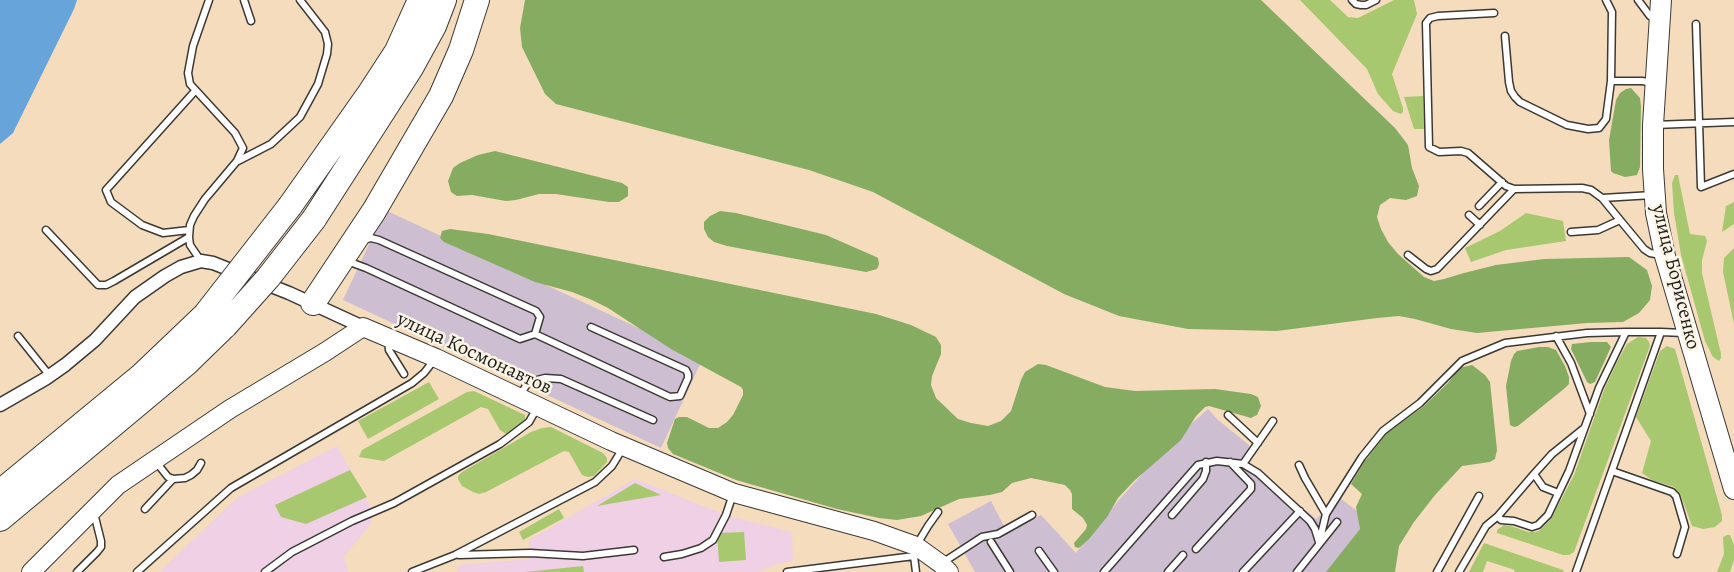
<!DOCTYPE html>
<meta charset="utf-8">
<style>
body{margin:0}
canvas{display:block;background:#f4dcbd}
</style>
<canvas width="1734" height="572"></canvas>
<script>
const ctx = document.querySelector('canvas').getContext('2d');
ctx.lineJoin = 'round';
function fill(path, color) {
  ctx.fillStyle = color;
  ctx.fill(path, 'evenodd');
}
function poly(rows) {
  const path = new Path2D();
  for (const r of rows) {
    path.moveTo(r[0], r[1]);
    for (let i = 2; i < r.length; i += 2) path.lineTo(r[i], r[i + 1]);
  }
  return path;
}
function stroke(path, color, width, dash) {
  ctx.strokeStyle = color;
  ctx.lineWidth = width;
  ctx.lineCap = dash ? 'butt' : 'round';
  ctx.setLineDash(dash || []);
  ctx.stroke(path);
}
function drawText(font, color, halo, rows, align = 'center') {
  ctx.font = font + ' Alegreya,serif';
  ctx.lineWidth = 5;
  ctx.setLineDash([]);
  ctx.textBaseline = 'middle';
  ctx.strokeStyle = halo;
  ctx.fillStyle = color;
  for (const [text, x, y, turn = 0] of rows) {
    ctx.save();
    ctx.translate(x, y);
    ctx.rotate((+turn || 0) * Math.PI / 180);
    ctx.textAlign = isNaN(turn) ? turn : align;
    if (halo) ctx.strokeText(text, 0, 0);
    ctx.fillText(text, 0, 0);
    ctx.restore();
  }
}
fill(poly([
 [337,446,373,511,371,524,344,556,348,572,159,572,238,497],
 [635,479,726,515,792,532,793,561,776,564,758,572,457,572,457,565,530,559,529,540]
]), '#f0d0e4');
fill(poly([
 [385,210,703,358,661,448,343,300],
 [1208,409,1218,420,1249,445,1248,461,1316,519,1339,497,1358,512,1360,529,1327,572,975,572,948,524,991,501,1006,530,1041,515,1076,553,1119,500,1173,440]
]), '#cebed1');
fill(poly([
 [1300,0,1330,0,1348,17,1358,18,1394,0,1414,0,1417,14,1392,74,1403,108,1403,112,1401,114,1393,111,1378,94,1367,69],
 [1423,96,1424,129,1414,129,1404,97],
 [1675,175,1678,175,1690,234,1705,236,1707,241,1702,260,1702,273,1721,354,1721,358,1719,361,1713,357,1705,341,1681,255,1674,213,1672,183],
 [1734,202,1734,224,1722,232,1726,206],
 [1526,213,1563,221,1566,241,1506,250,1471,262,1465,248,1500,231],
 [1734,248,1734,324,1723,272,1724,258],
 [1638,337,1646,338,1649,342,1650,346,1574,552,1569,555,1563,555,1497,533,1497,530,1504,525,1511,526,1528,532,1536,532,1540,530,1551,519,1574,475,1604,390,1617,362,1627,344],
 [1667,346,1675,349,1722,515,1722,521,1715,527,1703,529,1692,526,1680,493,1674,487,1652,480,1642,473,1651,441,1636,417,1660,351],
 [429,382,439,399,368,439,358,421],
 [474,391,525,415,525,422,509,433,506,434,500,430,488,409,481,407,384,461,359,457,362,450,467,392],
 [551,427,603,453,607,458,607,462,594,476,588,477,582,475,569,452,564,451,486,492,479,494,473,492,462,486,458,479,458,476,462,472,531,432,542,428],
 [350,470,367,497,306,524,281,517,275,505],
 [635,483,661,495,597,506],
 [559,509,564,518,523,540,519,532],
 [744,532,746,560,719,562,717,533],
 [1727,535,1730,535,1734,545,1734,560,1730,572,1717,572,1724,554,1723,537],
 [1484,543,1563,570,1564,572,1514,572,1515,570,1487,561,1483,572,1469,572],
 [583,566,584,572,525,572]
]), '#a8c870');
fill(poly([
 [525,0,1261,0,1395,128,1408,145,1412,168,1419,186,1417,196,1406,200,1390,198,1380,205,1377,217,1381,229,1388,242,1398,254,1424,277,1434,281,1444,279,1464,273,1496,265,1544,259,1629,257,1647,270,1652,286,1650,300,1639,313,1623,322,1587,323,1477,333,1451,329,1415,319,1399,316,1377,318,1277,331,1188,329,1119,316,1064,294,873,192,809,170,556,104,545,94,522,47,520,28],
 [1631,88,1640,98,1641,107,1640,167,1637,175,1625,177,1613,173,1611,171,1609,140,1616,100,1620,93,1626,89],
 [495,151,622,183,628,187,628,196,619,202,609,202,556,194,539,194,516,200,506,201,472,195,457,196,451,192,448,181,453,168,460,163,478,155],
 [720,211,736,213,826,235,874,256,878,258,879,264,877,269,866,272,727,246,714,242,708,237,704,229,704,222,710,216],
 [450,229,488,234,876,314,911,325,936,337,941,345,941,354,932,376,931,385,936,398,958,419,971,423,988,426,1001,421,1011,411,1021,380,1025,372,1038,364,1046,365,1105,387,1135,391,1215,389,1251,394,1258,397,1261,406,1257,415,1251,418,1209,406,1205,407,1196,416,1181,440,1134,481,1118,498,1107,517,1089,539,1079,548,1075,547,1074,543,1086,529,1087,525,1083,518,1072,509,1072,494,1070,490,1065,485,1031,478,1012,483,1002,492,990,495,959,499,921,516,897,520,879,518,837,509,736,480,673,454,668,448,667,443,675,419,679,417,687,417,709,428,718,428,727,422,733,415,743,395,743,390,741,387,671,349,608,308,592,300,572,292,535,282,444,242,440,238,442,231],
 [1591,342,1607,342,1611,347,1595,382,1590,384,1587,382,1571,349,1572,344],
 [1539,347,1548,347,1556,350,1565,366,1569,377,1569,384,1565,388,1518,426,1514,427,1510,425,1506,386,1511,361,1514,354,1517,351],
 [1472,365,1485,375,1490,382,1497,450,1495,459,1490,462,1462,466,1435,495,1414,522,1399,546,1395,572,1326,572,1360,529,1356,507,1362,494,1351,484,1365,461,1387,433,1424,406,1448,383,1459,368]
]), '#86ac62');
fill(poly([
 [0,0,77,0,74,9,13,133,0,144]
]), '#67a4d9');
const lane = poly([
 [244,0,251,21],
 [1352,0,1356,4,1361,5,1366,5,1376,0],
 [1606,0,1612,12,1611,81,1642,81,1654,83],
 [1638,0,1650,16,1655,19],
 [1494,13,1438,16,1430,18,1426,23,1429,147,1439,152,1461,151,1468,153,1506,186,1514,189,1582,188,1591,190,1602,198,1620,220],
 [1696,24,1701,187,1734,174],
 [1505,36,1509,82,1511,91,1515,97,1520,102,1567,125,1588,129,1599,128,1606,119,1611,81],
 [1654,125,1734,122],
 [238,161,271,144,300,117,318,84,327,54,328,44,325,32,300,0],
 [1602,198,1653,195],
 [1479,206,1502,182],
 [1469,215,1480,225],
 [46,230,98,285,106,285,114,281,189,237],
 [189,230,163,233,142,225,111,202,106,190,195,91],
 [1571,232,1598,230,1620,220,1644,249,1650,253,1661,255],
 [363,240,371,238,379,240,536,311,540,317,535,334],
 [1408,255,1426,269,1431,271,1437,269,1514,189],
 [201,261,190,245,189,237,190,225,194,216,205,199,237,161,243,148,235,133,190,84,188,73,193,46,209,0],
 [347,261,366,268,520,339,535,334,670,397,680,396,688,378,688,374,686,370,591,327],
 [18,336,50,376],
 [1556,336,1571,363,1590,414],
 [388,339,389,350,404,374],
 [519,397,527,384,533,381,545,378,561,379,653,420],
 [1228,415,1258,443],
 [156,462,168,477,173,479,185,478,191,475,197,470,201,463],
 [1243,464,1273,421],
 [1299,465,1305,478,1326,514],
 [1612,471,1672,492,1676,496,1685,527,1677,554],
 [1558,493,1543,487,1534,474,1552,454,1583,429],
 [145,509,173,479],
 [1172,515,1203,479,1206,471,1206,462],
 [1498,516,1501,520,1514,521,1532,527,1538,525,1548,515,1569,471,1599,388,1626,332,1661,332],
 [991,542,1010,572],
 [1319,543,1326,514,1362,457,1383,431,1420,403,1462,361,1505,343,1587,333,1626,332],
 [1196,549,1251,489,1251,484,1230,462],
 [1039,551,1054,572],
 [459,555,530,553,583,556,634,550],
 [914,556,916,572],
 [664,557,682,554,701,548,713,540,726,515,733,494],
 [942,563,982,537,998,534,1032,515],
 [77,572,97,552,101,547,101,541,94,513],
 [137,572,231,488,412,383,424,373,435,359],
 [265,572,292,552,352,521,394,503,500,444,529,422,537,408],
 [412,572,455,555,595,482,612,466,623,448],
 [787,572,914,556,916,546,928,526,938,512],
 [1104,572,1198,465,1217,461,1243,464,1258,473,1310,521,1315,529,1319,542],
 [1168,572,1183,555],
 [1243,572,1300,511],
 [1297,572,1337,522],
 [1437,572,1479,496],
 [1459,572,1486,526,1498,516,1534,474],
 [1576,572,1661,332,1684,333]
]);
const street = poly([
 [0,405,45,379,65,365,95,340,135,297,165,276,181,267,201,261,213,263,289,293,363,327]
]);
const secondary = poly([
 [31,572,118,485,230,409,325,352,363,327,436,358,611,441,734,493,874,531,916,546,941,564,949,572]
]);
const primary = poly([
 [1661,0,1653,125,1653,169,1656,213,1665,256,1734,489]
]);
const highway = poly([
 [290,206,369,94,397,51,420,0],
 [314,219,411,68,434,26,444,0],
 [313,303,374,211,441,96,461,50,477,0],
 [0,492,142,375,205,315],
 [0,519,187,363,225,326]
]);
stroke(lane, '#3c3934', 9);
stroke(street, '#3c3934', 15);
stroke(secondary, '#3c3934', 20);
stroke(primary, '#3c3934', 22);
stroke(highway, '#3c3934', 26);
stroke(lane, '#fff', 6);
stroke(street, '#fff', 12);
stroke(secondary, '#fff', 18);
stroke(primary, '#fff', 20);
stroke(highway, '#fff', 24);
const highwayBridge = poly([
 [205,315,290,206],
 [225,326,268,278,314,219]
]);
stroke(highwayBridge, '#3c3934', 26, []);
stroke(highwayBridge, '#fff', 24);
drawText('20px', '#1c1c1c', '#fcf5e5', [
 ["улица Борисенко",1675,277,76],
 ["улица Космонавтов",474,354,25]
]);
</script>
